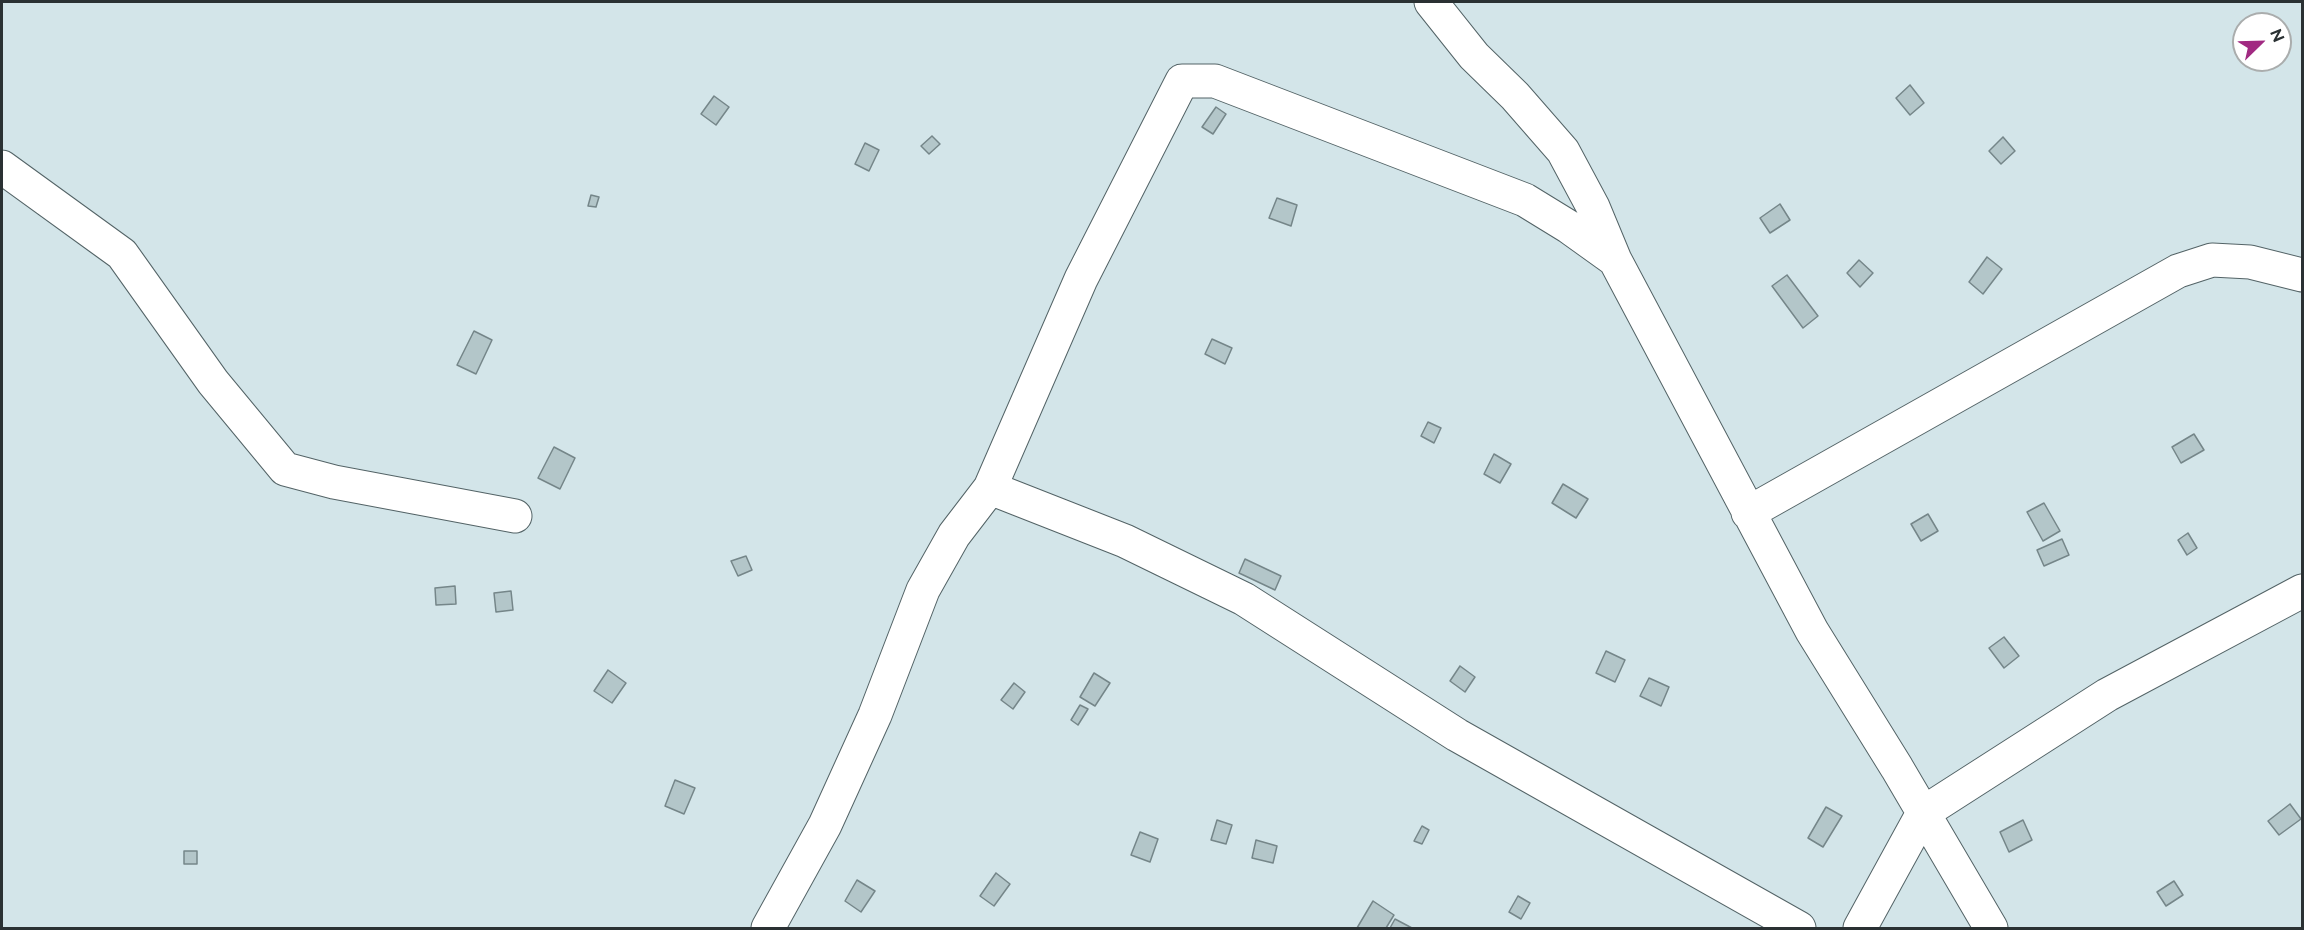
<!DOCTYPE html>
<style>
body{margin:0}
#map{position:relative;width:2304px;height:930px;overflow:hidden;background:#d3e5e9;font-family:Raleway,sans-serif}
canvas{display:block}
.frame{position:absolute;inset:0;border:3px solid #2a3133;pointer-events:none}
.north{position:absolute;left:2232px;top:12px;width:60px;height:60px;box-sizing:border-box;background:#fff;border:2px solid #aaadad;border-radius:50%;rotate:67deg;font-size:16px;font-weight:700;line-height:24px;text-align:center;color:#2a3133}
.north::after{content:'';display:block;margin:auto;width:21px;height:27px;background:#a12a82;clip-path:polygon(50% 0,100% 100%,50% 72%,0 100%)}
</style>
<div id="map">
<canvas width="2304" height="930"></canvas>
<div class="frame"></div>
<div class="north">N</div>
</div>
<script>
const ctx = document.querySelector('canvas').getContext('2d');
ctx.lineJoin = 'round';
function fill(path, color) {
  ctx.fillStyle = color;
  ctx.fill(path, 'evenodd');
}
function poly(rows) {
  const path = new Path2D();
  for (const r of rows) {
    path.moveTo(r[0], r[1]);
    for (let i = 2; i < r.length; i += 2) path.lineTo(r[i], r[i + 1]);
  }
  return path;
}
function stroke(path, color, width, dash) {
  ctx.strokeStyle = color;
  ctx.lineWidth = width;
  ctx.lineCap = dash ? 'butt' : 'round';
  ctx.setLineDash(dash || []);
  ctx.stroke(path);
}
const building = poly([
 [1910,85,1924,103,1910,115,1896,98,1910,85],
 [714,96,729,107,716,125,701,114,714,96],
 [1216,107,1226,114,1213,134,1202,127,1216,107],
 [932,136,940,144,929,154,921,146,932,136],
 [2003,137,2015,151,2001,164,1989,151,2003,137],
 [865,143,879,150,869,171,855,164,865,143],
 [591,195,599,197,596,207,588,206,591,195],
 [1277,198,1297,205,1291,226,1269,218,1277,198],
 [1780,204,1790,220,1770,233,1760,218,1780,204],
 [1987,257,2002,269,1983,294,1969,282,1987,257],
 [1859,260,1873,273,1860,287,1847,273,1859,260],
 [1787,275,1818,316,1803,328,1772,286,1787,275],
 [474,331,492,340,476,374,457,365,474,331],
 [1212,339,1232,348,1225,364,1205,354,1212,339],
 [1428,422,1441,428,1434,443,1421,436,1428,422],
 [2194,434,2204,450,2181,463,2172,447,2194,434],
 [554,447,575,458,560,489,538,478,554,447],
 [1494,454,1511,464,1500,483,1484,474,1494,454],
 [1563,484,1588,499,1576,518,1552,503,1563,484],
 [2044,503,2060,531,2043,541,2027,512,2044,503],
 [1928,514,1938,531,1921,541,1911,524,1928,514],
 [2188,533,2197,548,2187,555,2178,540,2188,533],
 [2062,539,2069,555,2044,566,2037,550,2062,539],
 [746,556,752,570,738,576,731,561,746,556],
 [1245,559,1281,576,1275,590,1239,573,1245,559],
 [455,586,456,604,436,605,435,588,455,586],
 [511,591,513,610,496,612,494,593,511,591],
 [2004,637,2019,656,2004,668,1989,648,2004,637],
 [1606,651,1625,660,1615,682,1596,673,1606,651],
 [1460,666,1475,677,1465,692,1450,681,1460,666],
 [608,670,626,683,612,703,594,691,608,670],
 [1094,673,1110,683,1095,706,1080,697,1094,673],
 [1649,678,1669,687,1661,706,1640,696,1649,678],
 [1014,683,1025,692,1013,709,1001,700,1014,683],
 [1080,705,1088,709,1078,725,1071,720,1080,705],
 [675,780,695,788,684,814,665,806,675,780],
 [2290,804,2301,819,2279,835,2268,821,2290,804],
 [1826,807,1842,816,1823,847,1808,838,1826,807],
 [1217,820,1232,825,1226,844,1211,840,1217,820],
 [2023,820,2032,840,2009,852,2000,832,2023,820],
 [1422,826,1429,830,1422,844,1414,841,1422,826],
 [1140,832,1158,839,1150,862,1131,855,1140,832],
 [1256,840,1277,846,1273,863,1252,858,1256,840],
 [184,851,197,851,197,864,184,864,184,851],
 [996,873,1010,884,994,906,980,896,996,873],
 [857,880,875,891,861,912,845,901,857,880],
 [2174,881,2183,895,2166,906,2157,892,2174,881],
 [1518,896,1530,903,1521,919,1509,912,1518,896],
 [1373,901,1394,915,1386,928,1357,928,1373,901],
 [1395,919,1412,928,1390,928,1395,919]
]);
fill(building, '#b3c6c9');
stroke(building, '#758689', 1.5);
const minor = poly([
 [1431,2,1474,56,1515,96,1563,151,1593,207,1615,260],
 [2,167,122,254,213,382,285,469,334,482,515,516],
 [990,488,1125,541,1244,599,1457,735,1799,928],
 [1748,513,2178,271,2212,260,2250,262,2302,275],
 [768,928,825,825,875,715,923,590,954,535,990,488,1081,279,1182,81,1215,81,1525,200,1569,227,1615,260,1812,631,1897,768,1991,928],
 [1860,928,1923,813,2107,695,2302,591]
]);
stroke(minor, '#536366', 35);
stroke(minor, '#fff', 33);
</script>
